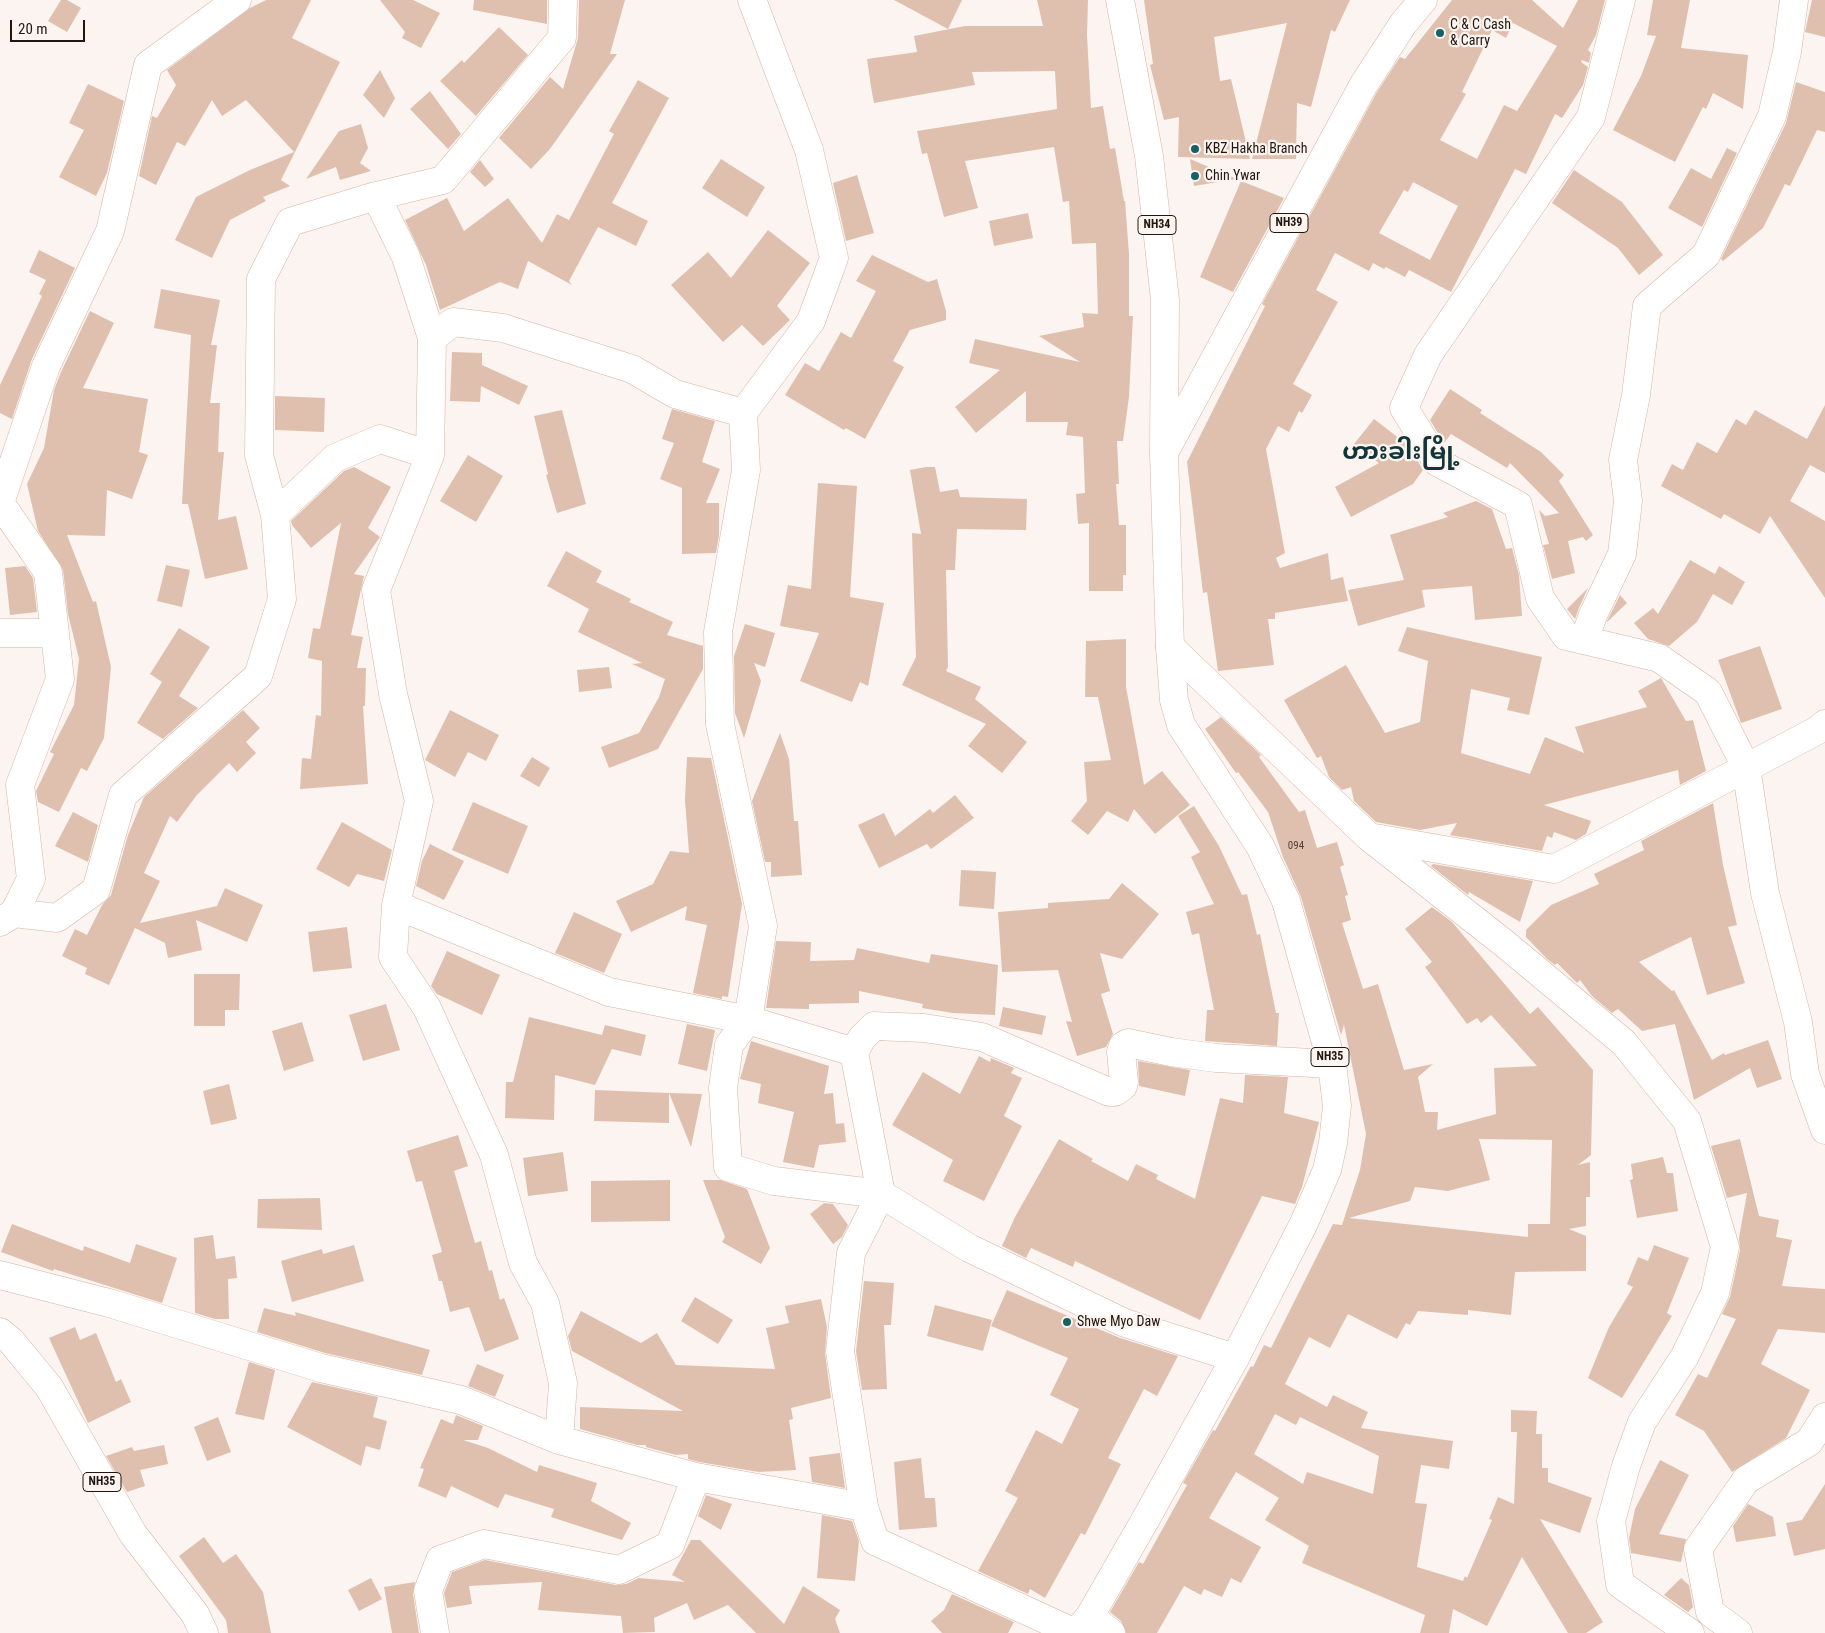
<!DOCTYPE html>
<meta charset="utf-8">
<style>
body{margin:0}
#map{position:relative;width:1825px;height:1633px;overflow:hidden;background:#fcf4f0;font-family:"Roboto Condensed",sans-serif}
canvas{display:block}
.scale{position:absolute;left:10px;top:20px;width:75px;height:22px;box-sizing:border-box;border:2px solid #22160f;border-top:0;padding-left:6px;font-size:15px;line-height:18px;white-space:nowrap;color:#22160f;-webkit-text-stroke:4px #fcf4f0;paint-order:stroke}
</style>
<div id="map">
<canvas width="1825" height="1633"></canvas>
<div class="scale">20 m</div>
</div>
<script>
const ctx = document.querySelector('canvas').getContext('2d');
ctx.lineJoin = 'round';
function fill(path, color) {
  ctx.fillStyle = color;
  ctx.fill(path, 'evenodd');
}
function poly(rows) {
  const path = new Path2D();
  for (const r of rows) {
    path.moveTo(r[0], r[1]);
    for (let i = 2; i < r.length; i += 2) path.lineTo(r[i], r[i + 1]);
  }
  return path;
}
function stroke(path, color, width, dash) {
  ctx.strokeStyle = color;
  ctx.lineWidth = width;
  ctx.lineCap = dash ? 'butt' : 'round';
  ctx.setLineDash(dash || []);
  ctx.stroke(path);
}
function drawText(font, color, halo, rows, align = 'center') {
  ctx.font = font + ' "Roboto Condensed","Noto Sans Myanmar",sans-serif';
  ctx.lineWidth = 4.5;
  ctx.setLineDash([]);
  ctx.textBaseline = 'middle';
  ctx.strokeStyle = halo;
  ctx.fillStyle = color;
  for (const [text, x, y, turn = 0] of rows) {
    ctx.save();
    ctx.translate(x, y);
    ctx.rotate((+turn || 0) * Math.PI / 180);
    ctx.textAlign = isNaN(turn) ? turn : align;
    if (halo) ctx.strokeText(text, 0, 0);
    ctx.fillText(text, 0, 0);
    ctx.restore();
  }
}
fill(poly([
 [61,0,67,0,81,8,67,32,48,21],
 [266,0,311,0,292,38,340,62,281,180,290,186,263,197,266,201,230,220,212,258,175,240,196,197,250,170,294,152,246,100,222,116,212,100,185,146,177,142,156,185,139,176,152,116,157,118,176,85,167,70,250,8],
 [380,0,413,0,440,13,421,48,402,38,405,32],
 [474,0,547,0,547,24,473,10],
 [579,0,625,0,610,54,617,54,550,149,531,169,499,138,550,77,563,89,578,38],
 [894,0,962,0,948,29],
 [1037,0,1088,0,1087,35,1091,108,1103,106,1110,149,1115,148,1124,201,1125,201,1129,254,1129,316,1133,316,1129,397,1123,441,1117,441,1119,484,1116,484,1119,525,1126,525,1126,575,1123,575,1123,591,1089,591,1089,523,1078,524,1076,494,1085,493,1083,437,1066,435,1068,422,1026,422,1026,391,976,433,955,407,1000,370,969,363,975,339,1080,362,1039,336,1084,327,1082,313,1098,314,1096,243,1072,244,1069,201,1063,202,1054,147,965,161,978,208,944,217,927,153,922,154,917,131,1057,109,1055,71,972,72,975,85,874,103,871,87,867,59,917,52,914,36,965,26,1043,26],
 [1144,0,1350,0,1335,32,1331,30,1311,107,1297,103,1296,159,1252,159,1287,23,1214,37,1220,81,1231,79,1250,159,1178,157,1179,117,1164,120,1150,65,1153,64],
 [1452,0,1532,0,1563,28,1578,0,1605,0,1596,35,1588,50,1591,53,1589,63,1582,60,1581,62,1588,67,1583,85,1562,118,1555,114,1526,174,1515,169,1451,292,1409,270,1405,277,1386,267,1384,269,1373,263,1369,271,1335,253,1316,290,1338,302,1293,384,1312,395,1302,413,1299,411,1289,432,1278,426,1266,449,1285,553,1276,558,1280,568,1328,553,1331,580,1343,577,1348,601,1275,613,1275,619,1268,619,1274,665,1218,671,1207,592,1203,593,1187,462,1265,306,1262,304,1377,92,1400,57,1405,59],
 [1513,23,1557,46,1517,111,1504,105,1477,159,1440,140,1466,94,1462,92,1492,30,1506,38],
 [1413,182,1458,206,1430,260,1379,233,1404,190,1408,192],
 [1653,0,1690,0,1681,48,1748,55,1743,109,1713,93,1706,109,1703,107,1675,162,1613,130,1641,76,1656,36,1647,35],
 [1812,0,1825,0,1825,37,1805,32],
 [499,27,528,55,476,116,440,81,462,60,464,63],
 [380,70,395,98,384,118,363,95],
 [638,80,669,98,612,203,648,221,636,246,598,227,569,281,572,285,528,261,518,289,500,282,440,310,426,265,405,220,447,198,464,231,508,198,542,243,557,214,569,220,614,134,609,131],
 [1796,82,1825,92,1825,132,1817,130,1790,186,1785,184,1763,228,1723,261,1721,259,1786,123],
 [88,84,124,101,107,173,96,196,59,177,84,130,69,123],
 [430,91,461,134,448,149,410,109],
 [361,124,368,148,360,163,371,171,340,180,336,167,306,179,339,131],
 [1727,148,1737,153,1702,227,1668,208,1691,168,1711,179],
 [721,159,765,187,747,217,702,188],
 [1190,159,1237,179,1194,186],
 [480,160,494,179,485,187,470,172],
 [1574,170,1622,202,1663,255,1639,275,1618,248,1552,203],
 [857,175,874,233,846,241,833,183],
 [1241,181,1284,198,1233,292,1200,277],
 [1028,213,1033,238,994,246,989,221],
 [768,230,810,263,777,306,790,320,763,346,742,325,723,342,671,285,708,252,731,278],
 [39,250,75,268,32,359,12,419,0,413,0,385,42,296,39,294,46,280,29,272],
 [872,255,928,282,937,279,946,311,946,320,910,330,893,361,904,367,865,439,846,428,844,430,785,395,805,363,819,371,841,332,851,338,876,291,856,281],
 [161,289,220,300,211,345,217,345,210,403,220,403,218,452,224,452,218,520,236,516,248,569,205,579,188,504,182,504,191,335,154,328],
 [90,311,114,323,83,388,148,399,139,452,148,455,132,499,107,490,105,536,67,535,93,602,96,601,111,667,104,738,87,771,81,768,59,812,38,802,36,791,54,754,50,752,74,705,79,659,68,614,63,570,38,531,27,484,44,448,54,390,61,372],
 [452,352,482,353,482,365,528,386,519,405,481,386,480,402,450,401],
 [1450,389,1482,410,1480,413,1541,452,1564,475,1559,481,1593,535,1586,541,1583,537,1568,541,1575,573,1552,579,1543,545,1549,544,1539,510,1545,516,1559,513,1510,463,1507,468,1451,434,1444,443,1430,420],
 [275,396,325,398,324,432,275,430],
 [1825,405,1825,473,1810,465,1790,501,1825,521,1825,598,1770,516,1760,534,1724,514,1721,519,1661,486,1672,464,1683,470,1697,442,1717,453,1736,419,1746,425,1755,410,1807,439],
 [672,409,715,421,702,462,720,469,706,503,719,503,719,535,716,553,682,554,682,488,660,479,674,443,662,439],
 [562,410,586,504,557,513,546,475,548,474,534,416],
 [1374,419,1409,446,1423,470,1413,484,1351,517,1335,487,1379,463,1354,444],
 [468,455,503,476,476,522,440,501],
 [354,467,391,487,368,528,380,537,354,574,364,576,351,635,363,637,357,668,366,668,365,706,363,706,368,784,300,789,302,758,311,759,316,715,321,716,322,661,308,658,313,628,320,629,341,523,311,548,292,525,291,521,344,471],
 [926,467,935,467,940,492,958,489,960,497,1027,499,1026,530,957,529,955,570,946,570,948,667,946,671,981,687,975,699,1027,742,1002,773,968,746,986,724,902,685,916,657,912,533,921,534,910,470],
 [818,483,857,486,850,597,884,603,868,686,860,682,852,702,800,681,819,633,780,626,788,585,811,589],
 [1476,501,1492,509,1506,549,1512,548,1519,575,1522,616,1475,620,1472,586,1422,590,1425,607,1358,626,1348,590,1404,580,1390,535,1448,517,1443,513],
 [566,551,602,571,596,582,631,599,629,602,673,622,667,635,703,646,703,669,658,749,609,768,601,747,639,733,659,697,665,679,632,664,642,663,578,632,589,609,547,586],
 [1690,560,1715,574,1719,566,1745,582,1732,605,1713,594,1697,622,1669,646,1648,639,1634,623,1653,608,1658,614],
 [166,565,190,570,182,607,157,601],
 [25,566,33,578,37,612,10,615,5,568],
 [1588,588,1579,608,1575,619,1567,609],
 [1620,595,1627,603,1607,622,1607,621],
 [745,624,775,633,765,667,754,663,761,681,744,738,735,713,734,656],
 [1407,627,1542,657,1529,715,1507,710,1510,698,1471,689,1461,753,1530,774,1545,737,1584,753,1575,727,1647,707,1638,691,1661,678,1686,721,1693,720,1706,771,1680,785,1678,770,1544,805,1591,821,1586,834,1576,840,1554,832,1552,838,1547,836,1542,851,1450,835,1457,823,1420,830,1376,822,1354,801,1351,787,1342,790,1329,777,1321,756,1317,758,1284,700,1346,665,1385,733,1420,722,1428,661,1398,651],
 [179,628,210,647,179,696,198,708,163,739,137,723,162,682,150,674],
 [1126,639,1126,687,1144,785,1162,771,1190,805,1155,834,1134,809,1128,822,1107,811,1088,835,1071,821,1087,801,1084,762,1111,760,1098,697,1085,697,1086,641],
 [1760,646,1782,709,1741,723,1718,660],
 [609,667,612,688,579,692,577,670],
 [243,710,260,728,246,742,256,753,237,772,229,763,196,796,177,822,170,816,144,873,160,881,140,923,217,906,225,888,263,905,247,942,196,920,202,950,168,958,165,943,135,928,109,985,85,974,87,968,62,956,75,929,87,935,102,905,111,895,128,835,144,797],
 [450,710,499,735,486,761,468,752,455,777,425,760],
 [1221,717,1261,755,1259,757,1299,812,1305,810,1317,848,1337,842,1344,865,1340,867,1348,895,1345,896,1351,920,1342,923,1363,989,1378,984,1404,1070,1433,1064,1418,1077,1425,1112,1438,1112,1437,1130,1496,1114,1494,1068,1537,1066,1491,1015,1481,1023,1477,1018,1467,1024,1425,967,1432,962,1405,929,1432,907,1452,922,1530,1014,1538,1007,1593,1070,1591,1155,1578,1165,1590,1162,1590,1197,1586,1197,1586,1226,1569,1229,1586,1236,1586,1271,1515,1272,1511,1315,1468,1310,1468,1315,1418,1311,1410,1325,1406,1323,1397,1339,1348,1314,1330,1348,1309,1337,1285,1384,1327,1407,1333,1395,1368,1412,1361,1428,1453,1441,1449,1469,1421,1465,1415,1503,1427,1504,1417,1567,1463,1581,1465,1576,1467,1578,1492,1520,1489,1519,1498,1497,1514,1504,1517,1432,1511,1432,1511,1410,1537,1411,1536,1434,1542,1434,1542,1468,1548,1468,1548,1482,1592,1498,1580,1533,1540,1519,1603,1622,1586,1633,1568,1633,1522,1557,1487,1626,1453,1609,1449,1633,1420,1633,1425,1615,1302,1563,1309,1546,1265,1520,1279,1498,1236,1472,1209,1518,1261,1547,1241,1583,1231,1578,1222,1597,1204,1589,1201,1595,1184,1586,1157,1633,1126,1633,1121,1621,1110,1612,1139,1562,1143,1564,1187,1485,1183,1483,1213,1430,1215,1431,1251,1366,1253,1367,1264,1345,1271,1348,1333,1224,1342,1225,1360,1170,1366,1134,1344,1025,1341,1035,1301,897,1283,857,1268,812,1238,772,1236,773,1205,729],
 [1479,1139,1552,1140,1550,1224,1528,1224,1528,1237,1349,1218,1410,1201,1415,1187,1448,1191,1490,1180],
 [1275,1414,1296,1425,1300,1417,1379,1456,1373,1494,1307,1472,1303,1484,1254,1454],
 [780,733,789,759,794,821,798,821,802,875,771,877,771,862,765,862,752,801],
 [532,757,550,768,539,787,520,776],
 [687,757,711,758,742,904,728,997,722,996,722,999,693,993,707,925,685,920,687,906,631,932,616,901,653,884,670,851,689,853,685,800],
 [955,795,974,818,931,849,927,844,879,868,858,825,884,813,895,836,930,809,933,813],
 [473,802,528,826,508,874,452,850],
 [1713,803,1723,865,1737,925,1728,927,1745,983,1707,995,1691,937,1639,962,1672,991,1674,990,1712,1060,1724,1053,1725,1055,1768,1040,1782,1079,1757,1088,1750,1068,1694,1100,1675,1024,1642,1031,1618,1009,1612,1013,1592,996,1580,980,1577,983,1557,963,1555,965,1547,959,1526,937,1526,930,1551,905,1599,884,1594,874,1644,850,1641,841],
 [1194,806,1219,846,1242,895,1247,894,1257,935,1260,934,1276,1013,1279,1013,1277,1046,1205,1041,1207,1010,1214,1010,1199,933,1192,935,1186,912,1214,904,1191,857,1200,852,1178,816],
 [73,812,98,825,88,862,55,846],
 [342,822,392,850,384,881,357,874,349,887,316,869],
 [430,844,464,861,444,900,416,886,422,861],
 [1433,864,1533,881,1520,922,1469,892,1468,895,1431,866],
 [961,870,996,872,994,909,959,906],
 [1122,883,1159,914,1122,959,1100,953,1110,991,1101,994,1113,1034,1106,1047,1077,1056,1066,1021,1072,1022,1058,970,1002,972,998,912,1048,908,1048,903,1109,899],
 [574,912,622,934,604,973,555,953],
 [347,927,352,968,313,972,308,932],
 [776,941,811,942,810,961,854,960,857,948,929,963,931,954,998,965,995,1015,953,1013,922,1008,923,1004,859,991,859,1003,809,1004,809,1009,766,1008],
 [447,951,500,975,482,1015,437,994,431,986],
 [194,974,240,974,239,1010,225,1010,225,1026,194,1026],
 [386,1004,400,1050,363,1061,349,1015],
 [1003,1007,1046,1016,1042,1035,999,1026],
 [529,1017,602,1035,605,1025,646,1035,641,1056,612,1049,595,1085,555,1075,554,1120,505,1118,506,1082,513,1082],
 [302,1022,314,1061,284,1071,272,1031],
 [687,1024,715,1030,707,1071,678,1064],
 [751,1041,829,1066,824,1094,833,1093,836,1124,844,1123,846,1142,819,1145,814,1168,783,1162,794,1112,758,1103,761,1084,740,1079],
 [979,1056,990,1062,991,1058,1014,1068,1011,1073,1022,1078,1004,1116,1022,1126,984,1201,943,1181,953,1160,892,1125,923,1072,960,1094],
 [1138,1061,1190,1070,1185,1096,1139,1086],
 [1245,1075,1288,1077,1284,1113,1319,1122,1302,1187,1295,1204,1262,1196,1200,1320,1075,1261,1073,1267,1031,1248,1026,1258,1002,1246,1015,1217,1059,1139,1093,1159,1091,1161,1128,1181,1136,1164,1158,1175,1156,1179,1195,1199,1220,1098,1243,1103],
 [229,1084,237,1119,211,1125,203,1091],
 [595,1090,669,1093,669,1123,594,1121],
 [669,1093,702,1094,691,1147],
 [458,1135,468,1166,454,1171,475,1243,481,1241,489,1271,492,1270,500,1300,504,1298,519,1339,485,1352,469,1307,450,1312,442,1281,439,1281,432,1255,442,1252,422,1181,416,1182,407,1151],
 [1740,1139,1759,1216,1779,1220,1776,1237,1792,1240,1782,1286,1825,1289,1825,1333,1778,1329,1761,1364,1810,1390,1786,1438,1732,1472,1704,1431,1675,1415,1698,1374,1707,1378,1736,1319,1722,1314,1730,1297,1740,1250,1739,1238,1747,1193,1727,1198,1711,1146],
 [563,1152,568,1191,528,1196,523,1158],
 [1663,1157,1667,1173,1673,1173,1678,1211,1637,1218,1630,1180,1633,1179,1631,1164],
 [670,1180,670,1221,591,1222,591,1181],
 [703,1180,721,1180,747,1189,770,1248,761,1264,722,1242,725,1237],
 [320,1198,322,1230,257,1228,258,1199],
 [824,1203,833,1204,848,1225,842,1237,833,1244,810,1214],
 [12,1224,83,1251,84,1246,130,1263,136,1244,177,1258,162,1303,54,1269,53,1271,1,1252],
 [213,1235,216,1259,235,1256,237,1278,228,1279,229,1319,215,1319,195,1313,194,1238],
 [354,1245,364,1281,292,1302,281,1261,322,1249,323,1254],
 [1654,1245,1689,1258,1667,1313,1672,1316,1622,1398,1588,1378,1609,1327,1633,1287,1627,1284,1638,1257,1648,1261],
 [864,1281,894,1283,891,1325,884,1325,887,1389,862,1390,856,1351],
 [1007,1290,1120,1338,1178,1356,1157,1396,1144,1389,1108,1458,1121,1464,1085,1535,1081,1533,1045,1598,1030,1589,1028,1594,978,1571,1018,1498,1005,1491,1036,1430,1062,1444,1079,1409,1050,1395,1068,1358,991,1326],
 [695,1297,733,1320,718,1344,681,1321],
 [821,1299,827,1327,825,1353,831,1398,791,1408,793,1419,789,1420,796,1470,759,1472,699,1462,688,1459,688,1454,676,1455,646,1447,646,1445,637,1445,580,1429,580,1407,683,1411,572,1351,568,1336,581,1311,641,1343,657,1333,676,1365,775,1369,766,1328,789,1323,785,1306],
 [935,1305,992,1320,983,1351,927,1336],
 [264,1308,296,1316,295,1312,430,1350,422,1375,325,1353,257,1332],
 [75,1327,80,1340,96,1333,116,1382,121,1379,131,1402,88,1423,49,1338],
 [249,1362,275,1370,264,1420,235,1414],
 [477,1364,504,1375,495,1397,468,1386],
 [312,1382,378,1397,373,1417,387,1421,380,1450,366,1446,361,1466,287,1427],
 [456,1415,483,1426,478,1440,463,1440,488,1448,537,1472,539,1465,597,1483,591,1501,631,1523,622,1540,551,1517,554,1509,505,1494,498,1508,451,1486,446,1498,418,1486,424,1469,420,1468,441,1419,453,1424],
 [218,1417,231,1452,207,1461,194,1427],
 [164,1445,168,1464,140,1470,145,1486,127,1492,106,1456,132,1447,134,1451],
 [840,1453,845,1488,812,1482,809,1457],
 [921,1458,925,1498,935,1498,937,1527,899,1530,894,1462],
 [1660,1460,1689,1475,1659,1534,1686,1539,1681,1562,1631,1553,1629,1538,1635,1509],
 [1825,1484,1825,1549,1794,1556,1786,1523,1802,1520],
 [706,1495,732,1504,721,1530,698,1516],
 [1748,1504,1773,1517,1776,1536,1736,1542,1733,1526],
 [822,1515,852,1521,859,1541,855,1581,817,1578],
 [204,1537,223,1563,236,1554,263,1592,271,1633,228,1633,226,1620,179,1556],
 [691,1540,700,1540,784,1624,803,1586,840,1610,835,1619,840,1633,756,1633,728,1605,694,1620,687,1603,654,1618,655,1632,623,1633,621,1616,538,1610,542,1582,469,1586,472,1604,447,1608,444,1593,452,1572,485,1560,616,1585,626,1584,639,1578,685,1582,672,1575],
 [371,1578,382,1599,359,1611,348,1590],
 [1681,1578,1689,1585,1693,1607,1688,1612,1664,1595],
 [415,1582,413,1594,419,1633,392,1633,384,1587],
 [952,1594,1014,1622,1008,1633,942,1633,931,1621,944,1610]
]), '#dfc0ae');
const minor = poly([
 [1621,0,1591,117,1428,355,1404,408,1437,462,1518,505,1540,598,1566,636,1659,658,1708,692,1746,767,1765,893,1798,1022,1805,1074,1825,1130],
 [376,196,406,257,432,338,430,455,376,590,393,694,419,801,396,905,609,992,748,1020,854,1052,881,1194,969,1248,1125,1323,1235,1358],
 [432,338,453,322,503,328,632,369,675,394,743,413],
 [275,515,335,458,380,439,430,455],
 [0,633,55,633],
 [1584,640,1593,615,1622,554,1628,501,1623,460,1636,395,1647,306,1706,255,1772,116,1787,52,1794,0],
 [1170,647,1369,837,1554,869,1818,730,1825,724],
 [1369,837,1505,944,1624,1043,1687,1121,1725,1247,1715,1293,1685,1356,1642,1422,1626,1466,1611,1521,1620,1584,1690,1633],
 [396,905,393,957,427,1008,494,1155,523,1263,545,1303,563,1383,559,1440],
 [14,913,31,879,20,785,60,679,48,572,0,503,46,366,110,231,148,65,237,0],
 [0,922,14,913,57,918,96,890,123,795,258,676,282,599,275,515,259,455,261,279,290,222,376,196,443,180,562,38,563,0],
 [854,1052,862,1038,874,1026,924,1028,982,1037,1109,1092,1115,1092,1123,1086,1124,1082,1121,1052,1123,1046,1128,1043,1171,1052,1216,1058,1332,1064],
 [0,1275,109,1303,321,1368,461,1400,559,1440,696,1477,864,1507,840,1351,851,1253,881,1194,774,1181,728,1167,723,1088,729,1045,748,1020,763,926,720,724,718,632,746,470,743,413,811,321,834,258,809,150,752,0],
 [864,1507,875,1541,1075,1633],
 [1090,1616,1111,1633],
 [435,1633,428,1591,440,1560,484,1544,619,1570,670,1545,696,1477],
 [1738,1633,1710,1612,1698,1549,1746,1480,1809,1442,1825,1417]
]);
const highway = poly([
 [1166,449,1364,84,1403,24,1423,0],
 [0,1332,11,1341,49,1387,133,1534,195,1614,204,1633],
 [1076,1633,1090,1616,1148,1515,1235,1358,1304,1223,1327,1170,1333,1143,1337,1106,1332,1064,1286,901,1260,846,1181,725,1174,700,1170,647,1164,453,1165,300,1149,156,1120,0]
]);
stroke(minor, '#d7b3a0', 29);
stroke(highway, '#d7b3a0', 29);
stroke(minor, '#fff', 28);
stroke(highway, '#fff', 28);
for (const [x, y, r, color] of [
 [1440,33,5,"#126266"],
 [1195,149,5,"#126266"],
 [1195,176,5,"#126266"],
 [1067,1322,5,"#126266"]
]) {
  const dot = new Path2D();
  dot.arc(x, y, r, 0, 2 * Math.PI);
  ctx.fillStyle = color;
  ctx.fill(dot);
  stroke(dot, '#fcf4f0', 2);
}
drawText('11px', '#514037', null, [
 ["094",1296,846]
]);
for (const [x, y, w] of [
 [1289,223,38],
 [1157,225,38],
 [1330,1057,38],
 [102,1482,38]
]) {
  const box = new Path2D();
  box.roundRect(x - w / 2, y - 9.5, w, 19, 4);
  ctx.fillStyle = '#fcf4f0';
  ctx.fill(box);
  stroke(box, '#22160f', 1);
}
drawText('bold 12px', '#22160f', null, [
 ["NH39",1289,223],
 ["NH34",1157,225],
 ["NH35",1330,1057],
 ["NH35",102,1482]
]);
drawText('14px', '#22160f', '#fcf4f0', [
 ["C & C Cash",1450,25],
 ["& Carry",1450,41],
 ["KBZ Hakha Branch",1205,149],
 ["Chin Ywar",1205,176],
 ["Shwe Myo Daw",1077,1322]
], 'left');
drawText('bold 24px', '#123537', '#fcf4f0', [
 ["ဟားခါးမြို့",1401,453]
]);
</script>
